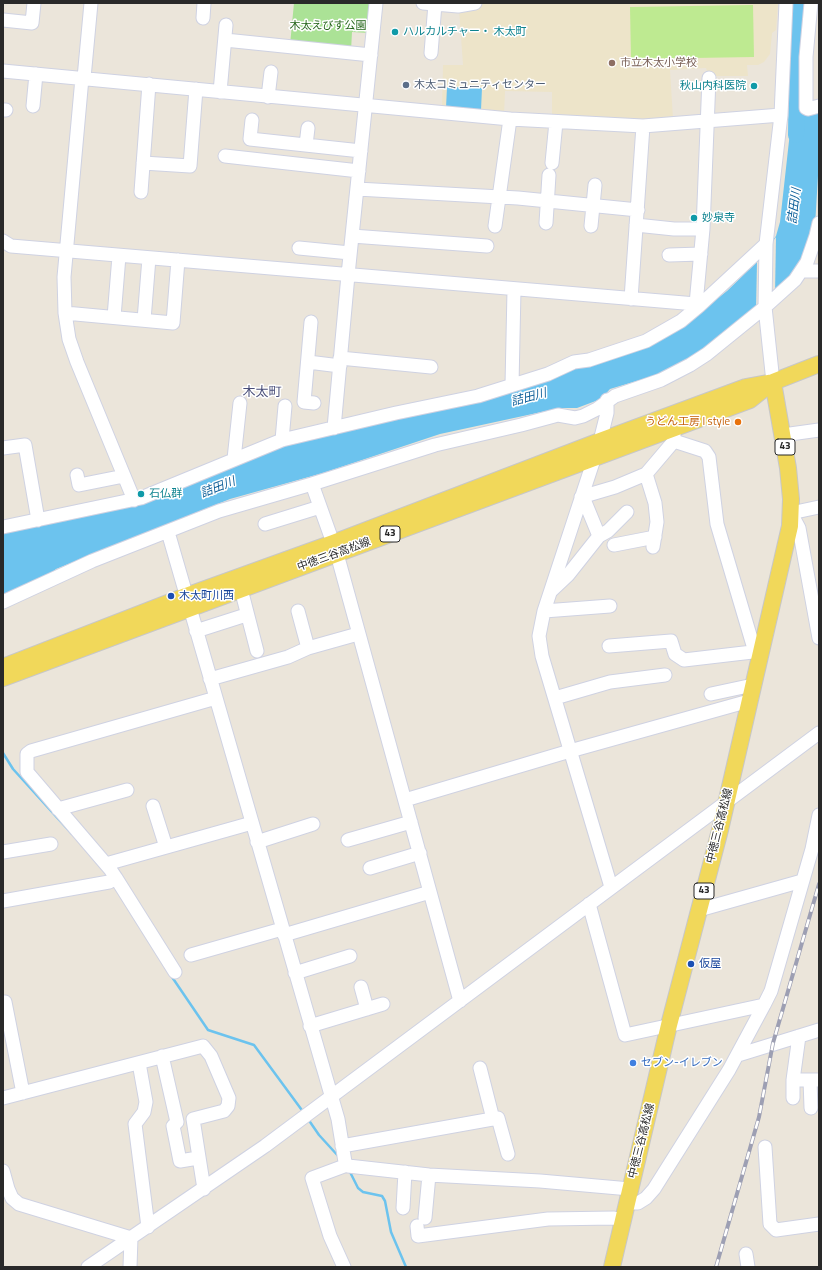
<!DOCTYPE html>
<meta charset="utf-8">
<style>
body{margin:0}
#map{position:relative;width:822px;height:1270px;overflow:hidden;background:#ebe5da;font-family:"Titillium Web",sans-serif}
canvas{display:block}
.frame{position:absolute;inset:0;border:4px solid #292929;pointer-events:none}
</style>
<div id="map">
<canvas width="822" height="1270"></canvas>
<div class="frame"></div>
</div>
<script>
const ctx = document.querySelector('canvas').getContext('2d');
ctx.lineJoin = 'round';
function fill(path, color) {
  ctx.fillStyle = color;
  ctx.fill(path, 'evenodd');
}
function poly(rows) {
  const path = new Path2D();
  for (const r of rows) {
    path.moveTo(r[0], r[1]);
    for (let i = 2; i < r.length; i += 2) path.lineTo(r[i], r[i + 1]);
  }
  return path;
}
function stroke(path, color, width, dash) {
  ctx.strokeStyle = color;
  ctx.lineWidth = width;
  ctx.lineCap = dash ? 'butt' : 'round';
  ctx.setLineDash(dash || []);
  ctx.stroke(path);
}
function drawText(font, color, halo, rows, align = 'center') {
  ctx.font = font + ' "Titillium Web","Noto Sans JP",sans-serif';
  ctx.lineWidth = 3;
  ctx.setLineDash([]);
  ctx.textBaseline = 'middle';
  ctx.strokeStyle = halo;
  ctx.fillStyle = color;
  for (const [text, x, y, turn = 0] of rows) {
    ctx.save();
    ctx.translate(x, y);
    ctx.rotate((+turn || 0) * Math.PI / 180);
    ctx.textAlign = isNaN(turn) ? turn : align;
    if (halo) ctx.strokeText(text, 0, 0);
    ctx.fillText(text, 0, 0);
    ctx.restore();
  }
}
fill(poly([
 [490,3,778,3,776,30,772,33,770,54,764,62,758,65,747,65,748,76,709,76,706,68,670,70,673,119,642,122,552,118,552,92,505,91,504,115,442,110,443,65,463,65,459,8]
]), '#ede4c9');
fill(poly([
 [294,3,372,3,369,33,352,32,351,51,290,45]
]), '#abe296');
fill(poly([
 [753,5,754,57,631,59,630,7]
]), '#beea91');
fill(poly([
 [447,87,482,88,481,110,446,108],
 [819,111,819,159,815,226,796,273,711,344,677,365,653,376,610,389,601,399,577,408,560,408,440,434,323,473,230,499,56,569,41,583,3,595,3,531,141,501,282,443,415,412,680,328,727,291,757,262,776,236,780,222,792,114,808,114]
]), '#6cc3ee');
fill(poly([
 [776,237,775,294,756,310,757,262]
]), '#ebe5da');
stroke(poly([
 [3,753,13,769,72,834],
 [172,977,208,1030,254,1045,304,1113],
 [308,1119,319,1135,340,1158],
 [349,1170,358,1188,363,1192,382,1196,385,1201,391,1232,406,1267]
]), '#6cc3ee', 2.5);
stroke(poly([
 [796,135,798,3]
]), '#6cc3ee', 16);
const minor = poly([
 [423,3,458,6,475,3],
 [811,3,806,57,806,108,808,109,819,106],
 [203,18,204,3],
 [3,20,32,23,34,3],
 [225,40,371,55],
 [431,53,435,4],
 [3,71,510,119,643,126,781,115],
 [82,78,64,277,65,313,69,339,77,362,134,500],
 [84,78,91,3],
 [220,92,226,25],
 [268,97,271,72],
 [33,106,36,74],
 [3,110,6,110],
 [252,120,250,139,361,151],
 [306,145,308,128],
 [225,156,359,171],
 [143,163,190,166,196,89],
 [552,163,556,122],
 [357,189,518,198,638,210],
 [141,192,149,84],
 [546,223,549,175],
 [636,225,674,229,703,229,696,304],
 [495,226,510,119],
 [591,226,595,185],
 [703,229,709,78],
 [352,236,487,246],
 [3,241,11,246,696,304,699,306],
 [299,248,350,253],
 [669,255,701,254],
 [801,271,819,271],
 [631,299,643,126],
 [65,313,173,323,178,260],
 [114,317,119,256],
 [144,320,149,258],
 [311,322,304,402,314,403],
 [340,358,431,367],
 [308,362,340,366],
 [773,382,765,307,766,244,781,115,786,3],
 [512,385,514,290],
 [607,400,607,413,600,441,544,611,539,636,542,656,611,887],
 [334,428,348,275,376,3],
 [783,435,819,430],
 [282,440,285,406],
 [674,441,705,451,709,457,717,524,755,652],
 [3,448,25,445,38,520],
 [234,459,240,403],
 [646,474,655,503,657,522,653,547],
 [77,475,79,485,124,476],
 [312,484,337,554,460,1001],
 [581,497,615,487,646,474,674,441,674,433],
 [583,497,599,536],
 [819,507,791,513,799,528,819,638],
 [265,524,320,507],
 [3,527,141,498,282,440,396,413,478,396,548,374,574,362,589,360,646,341,681,321,699,306,766,244],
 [168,532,338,1119,345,1162,348,1166,429,1175,540,1181,630,1189],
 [614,545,655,537],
 [241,589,257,651],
 [551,591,568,575,599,536,608,531,627,512],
 [3,602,92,561,219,511,312,484,435,445,521,425,558,415,575,418,583,416,597,409,615,396,661,380,690,365,707,354,765,307,795,280,807,262,816,236,819,223],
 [298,611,308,648],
 [544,611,610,606],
 [196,631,246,615],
 [609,646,671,641,675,654,684,660,761,651],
 [210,679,288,657,308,648,358,634],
 [711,694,753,685],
 [555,698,610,682,665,675],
 [405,800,570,751,749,701],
 [153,806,166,847],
 [58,809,127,790],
 [348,840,411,822],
 [257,842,313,824],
 [3,852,51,844],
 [106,864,252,823],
 [370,868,420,853],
 [116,878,175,972],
 [3,901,109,882,116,878,110,869,27,772,27,754,31,751,216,698],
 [589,904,625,1035,764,1005],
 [699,910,802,881],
 [284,935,430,892],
 [191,955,282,929],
 [295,973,350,956],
 [361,987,367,1009],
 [5,1002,23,1093],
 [310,1026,383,1004],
 [799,1036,793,1080,819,1080],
 [738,1055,819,1030],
 [162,1056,177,1122,173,1126,180,1161,198,1158],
 [139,1063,146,1102,144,1112,135,1124,148,1227],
 [480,1068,493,1119],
 [793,1080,793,1098],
 [810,1080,811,1108],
 [3,1098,203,1046,211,1056,229,1098,228,1106,224,1111,193,1119,204,1189],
 [342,1146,498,1118,508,1154],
 [765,1147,770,1224,776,1230,819,1224],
 [3,1171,8,1189,12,1198,19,1204,131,1238,130,1267],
 [627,1203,638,1203,646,1198,654,1189,729,1070,764,1005,771,991,812,849,819,815],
 [403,1208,405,1172],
 [425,1218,429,1175],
 [417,1226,418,1236,548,1219,614,1218,623,1220],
 [746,1254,748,1267],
 [88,1267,265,1146,819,733],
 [344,1267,330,1236,312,1178,347,1165]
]);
const major = poly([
 [3,667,186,596,333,543,600,441,746,387,773,382,819,364],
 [3,678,750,400,770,384],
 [612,1267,669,1025,720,830,790,526,791,499,788,468,773,382]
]);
stroke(minor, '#cfd2e2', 15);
stroke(major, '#c7c7c7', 18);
stroke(minor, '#fff', 13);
stroke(major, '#f1d85a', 16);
const rail = poly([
 [716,1267,759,1117,773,1043,819,884]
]);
stroke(rail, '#9d9fb3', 4);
stroke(rail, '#fff', 2.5, [8]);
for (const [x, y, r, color] of [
 [395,32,4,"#0f9aa8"],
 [612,63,4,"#8d6e63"],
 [406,85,4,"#5c6f8a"],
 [754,86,4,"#0f9aa8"],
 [694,218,4,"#0f9aa8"],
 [738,422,4,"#e8710a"],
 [141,494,4,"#0f9aa8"],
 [171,596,4,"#1a4fb4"],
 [691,964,4,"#1a4fb4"],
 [633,1063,4,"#3f7fe0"]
]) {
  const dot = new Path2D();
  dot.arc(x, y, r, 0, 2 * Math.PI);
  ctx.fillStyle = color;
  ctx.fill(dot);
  stroke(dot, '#fff', 1.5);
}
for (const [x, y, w] of [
 [785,447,20],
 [390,534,20],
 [704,891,20]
]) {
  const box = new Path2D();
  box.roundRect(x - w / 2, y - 8, w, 16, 3);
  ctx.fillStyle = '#fff';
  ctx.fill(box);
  stroke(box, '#292929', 1);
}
drawText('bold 10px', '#292929', null, [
 ["43",785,447],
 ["43",390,534],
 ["43",704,891]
]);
drawText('11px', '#246519', '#fff', [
 ["木太えびす公園",328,26]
]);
drawText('11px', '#0d838f', '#fff', [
 ["ハルカルチャー・ 木太町",403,32],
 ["秋山内科医院",746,86,"right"],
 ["妙泉寺",702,218],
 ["石仏群",149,494]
], 'left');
drawText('11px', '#785e54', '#fff', [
 ["市立木太小学校",620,63]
], 'left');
drawText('11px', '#4e5e75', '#fff', [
 ["木太コミュニティセンター",414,85]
], 'left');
drawText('11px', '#c56008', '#fff', [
 ["うどん工房 I style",730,422]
], 'right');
drawText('11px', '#292929', '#fff', [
 ["中徳三谷高松線",334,555,-20],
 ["中徳三谷高松線",720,826,-76],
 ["中徳三谷高松線",642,1141,-76]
]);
drawText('11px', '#164399', '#fff', [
 ["木太町川西",179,596],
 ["仮屋",699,964]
], 'left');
drawText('11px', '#366cbe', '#fff', [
 ["セブン-イレブン",641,1063]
], 'left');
drawText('italic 12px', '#0d5f99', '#fff', [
 ["詰田川",795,206,-83],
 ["詰田川",529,398,-15],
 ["詰田川",218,488,-21]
]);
drawText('13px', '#494e79', '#fff', [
 ["木太町",262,393]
]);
</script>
